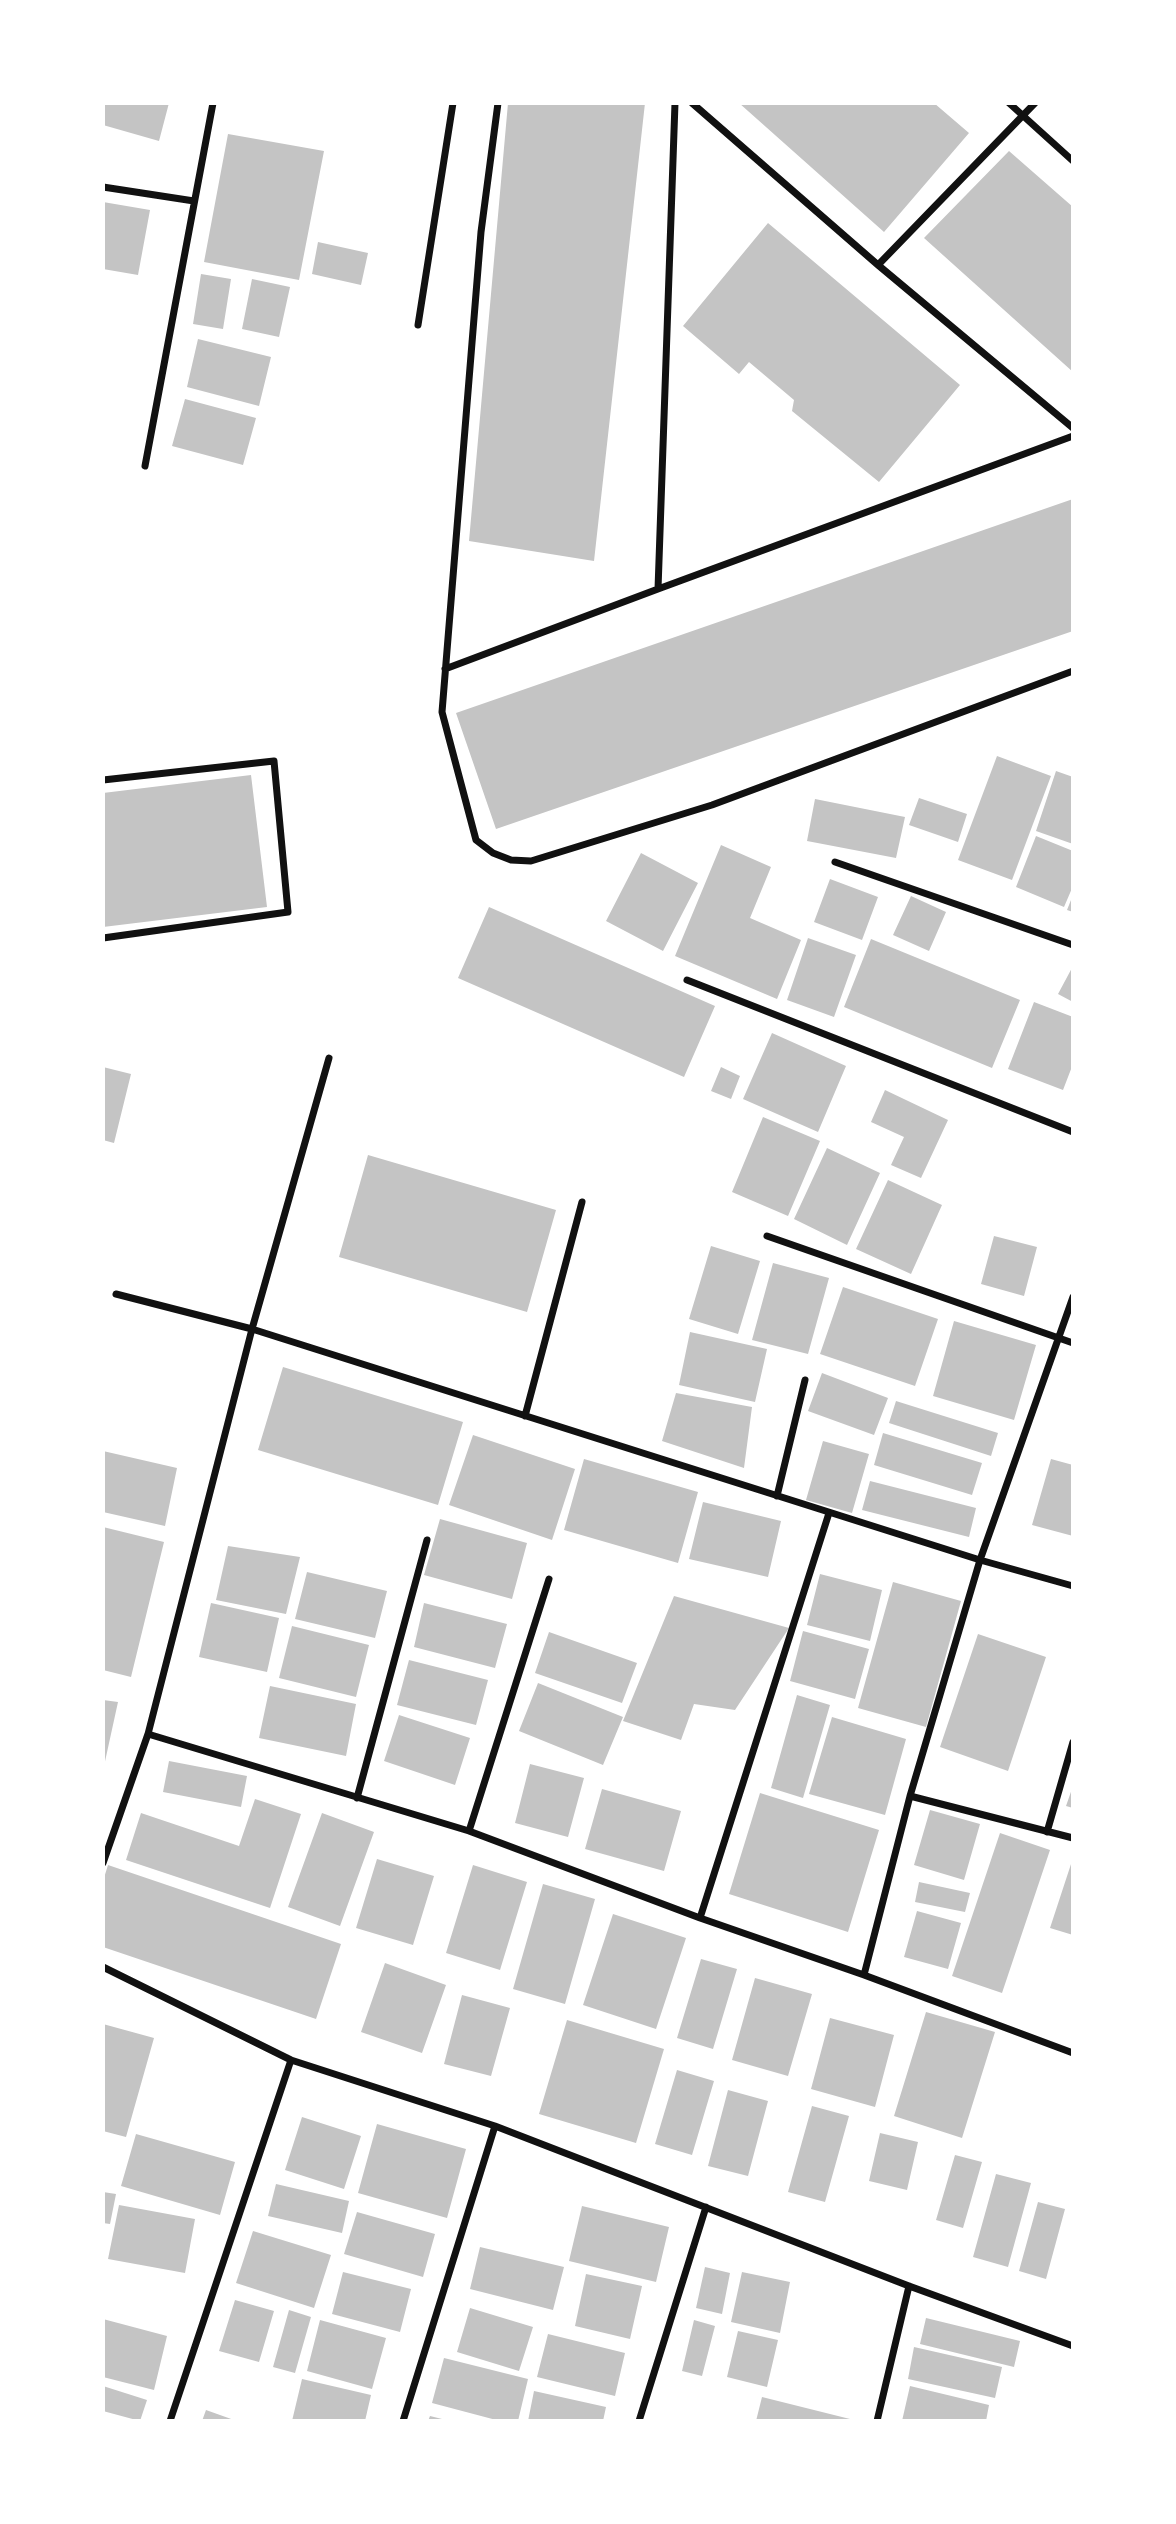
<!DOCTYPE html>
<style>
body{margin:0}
#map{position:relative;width:1176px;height:2524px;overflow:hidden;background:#fff;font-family:"Alegreya Sans",sans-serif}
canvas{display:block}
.frame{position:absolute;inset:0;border:105px solid #fff;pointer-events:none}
</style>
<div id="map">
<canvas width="1176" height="2524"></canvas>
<div class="frame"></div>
</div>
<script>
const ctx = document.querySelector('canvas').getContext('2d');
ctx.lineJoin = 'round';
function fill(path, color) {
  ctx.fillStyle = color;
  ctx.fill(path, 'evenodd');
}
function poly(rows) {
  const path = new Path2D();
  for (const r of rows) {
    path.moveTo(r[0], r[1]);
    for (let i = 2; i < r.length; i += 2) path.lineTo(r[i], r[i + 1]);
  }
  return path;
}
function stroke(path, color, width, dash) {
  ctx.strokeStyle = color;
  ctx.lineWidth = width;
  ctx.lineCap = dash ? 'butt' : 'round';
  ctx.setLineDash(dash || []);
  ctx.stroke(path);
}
fill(poly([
 [103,103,169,103,159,141,103,125],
 [508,103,645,103,594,561,469,541],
 [739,103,934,103,969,133,884,232],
 [228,134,324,151,299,280,204,262],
 [1009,151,1073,207,1073,372,924,238],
 [103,202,150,210,138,275,103,269],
 [768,223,960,385,879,482,792,411,794,400,749,362,739,374,683,326],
 [318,242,368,253,361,285,312,274],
 [201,274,231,279,223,329,193,324],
 [252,279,290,287,279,337,242,329],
 [198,339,271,357,259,406,187,387],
 [185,399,256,418,243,465,172,446],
 [1073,499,1073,631,496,829,456,713],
 [997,756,1051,776,1012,880,958,860],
 [1056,771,1073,777,1073,844,1036,831],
 [251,775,267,907,103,927,103,793],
 [919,798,967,814,958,842,909,825],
 [815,799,905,817,896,858,807,841],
 [1036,836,1073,851,1073,886,1064,907,1016,887],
 [721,845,771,867,750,918,801,940,777,999,675,956],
 [641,853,698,883,663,951,606,921],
 [830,879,878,897,862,940,814,922],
 [1073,895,1073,912,1067,910],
 [911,896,946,912,929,951,893,935],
 [489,907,715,1006,684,1077,458,978],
 [808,938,856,955,834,1017,787,1000],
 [871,939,1020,1000,992,1068,844,1007],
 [1073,966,1073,1002,1058,994],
 [1034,1002,1073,1017,1073,1064,1063,1090,1008,1069],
 [772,1033,846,1066,818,1132,743,1099],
 [103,1067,131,1074,114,1143,103,1140],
 [721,1067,740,1076,731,1099,711,1091],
 [885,1090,948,1120,921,1178,891,1165,904,1137,871,1122],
 [763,1117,820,1141,788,1216,732,1192],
 [827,1148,880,1173,847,1245,794,1219],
 [368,1155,556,1210,527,1312,339,1257],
 [888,1180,942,1205,911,1274,856,1249],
 [994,1236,1037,1247,1024,1296,981,1284],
 [711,1246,760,1261,738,1334,689,1319],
 [773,1263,829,1278,808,1354,752,1340],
 [843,1287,938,1319,915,1386,820,1354],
 [954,1321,1036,1345,1014,1420,933,1396],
 [690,1332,767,1349,755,1402,679,1385],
 [283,1367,463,1422,438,1505,258,1450],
 [822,1373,888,1398,874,1435,808,1411],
 [676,1393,752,1407,744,1468,662,1441],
 [896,1401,998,1433,991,1456,889,1423],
 [883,1433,982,1463,972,1495,874,1465],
 [473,1435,575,1469,552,1540,449,1505],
 [823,1441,869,1454,852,1513,806,1500],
 [103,1451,177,1468,165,1526,103,1512],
 [584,1459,698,1492,678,1563,564,1530],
 [1051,1459,1073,1465,1073,1536,1032,1525],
 [870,1481,976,1508,969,1537,862,1510],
 [703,1502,781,1521,768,1577,689,1559],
 [440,1519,527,1543,512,1599,424,1575],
 [103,1527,164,1542,131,1677,103,1670],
 [228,1546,300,1557,286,1614,216,1600],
 [307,1572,387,1591,375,1638,295,1619],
 [820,1574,882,1590,870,1641,807,1625],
 [893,1582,961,1601,926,1727,858,1708],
 [674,1596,789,1628,735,1710,694,1704,681,1740,623,1721],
 [211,1603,279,1618,267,1672,199,1657],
 [424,1603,507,1624,495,1668,414,1647],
 [292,1626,369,1645,356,1697,279,1678],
 [803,1631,869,1649,855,1699,790,1681],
 [549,1632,637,1663,622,1703,535,1673],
 [978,1634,1046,1657,1008,1771,940,1747],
 [409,1660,488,1680,476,1725,397,1705],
 [538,1683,623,1717,603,1765,519,1731],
 [270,1686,356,1704,346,1756,259,1738],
 [797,1695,830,1705,803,1798,771,1788],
 [103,1700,118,1702,104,1766,103,1766],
 [399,1715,470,1738,455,1785,384,1761],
 [832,1717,906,1739,885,1815,809,1794],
 [169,1761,247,1776,241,1807,163,1792],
 [530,1764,584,1778,568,1837,515,1823],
 [1073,1786,1073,1808,1066,1806],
 [602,1789,681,1811,664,1871,585,1849],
 [760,1793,879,1830,848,1932,729,1894],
 [255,1799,301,1814,270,1908,126,1860,141,1813,239,1846],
 [930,1810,980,1824,964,1880,914,1865],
 [322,1813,374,1832,340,1926,288,1907],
 [1000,1833,1050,1850,1002,1993,952,1976],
 [377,1859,434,1876,413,1945,356,1928],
 [1072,1861,1073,1861,1073,1935,1050,1928],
 [108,1865,341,1944,316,2019,103,1947,103,1881],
 [473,1865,527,1882,500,1970,446,1953],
 [919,1882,970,1893,965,1912,915,1902],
 [543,1884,595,1899,565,2004,513,1989],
 [917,1911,961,1923,948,1969,904,1957],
 [613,1914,686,1938,656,2029,583,2005],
 [701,1959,737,1969,713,2049,677,2038],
 [385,1963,446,1985,422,2053,361,2032],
 [755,1978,812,1994,788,2076,732,2060],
 [462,1995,510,2008,491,2076,444,2064],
 [926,2012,995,2032,962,2138,894,2116],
 [830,2018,894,2035,875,2107,811,2089],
 [567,2020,664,2049,636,2143,539,2114],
 [103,2024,154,2038,126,2137,103,2131],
 [677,2070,714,2081,692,2155,655,2144],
 [728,2090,768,2101,748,2176,708,2166],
 [812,2106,849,2116,825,2202,788,2192],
 [302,2117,361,2136,344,2189,285,2170],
 [377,2124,466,2149,447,2218,358,2193],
 [880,2133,918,2142,907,2190,869,2181],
 [136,2134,235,2162,220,2215,121,2186],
 [955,2155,982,2162,963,2228,936,2220],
 [996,2174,1031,2183,1008,2267,973,2257],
 [276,2184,349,2201,342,2233,268,2216],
 [103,2192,116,2194,110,2224,103,2223],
 [1038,2202,1065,2209,1046,2279,1019,2271],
 [119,2205,195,2219,185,2273,108,2259],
 [582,2206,669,2227,656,2282,569,2261],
 [357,2212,435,2234,423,2277,344,2254],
 [253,2231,331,2255,314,2308,236,2283],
 [480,2247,564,2267,553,2310,470,2289],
 [705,2267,730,2273,722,2314,696,2308],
 [343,2272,411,2289,400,2332,332,2314],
 [742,2272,790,2282,780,2333,731,2322],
 [586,2274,642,2286,630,2339,575,2326],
 [235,2300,274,2311,259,2362,219,2351],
 [470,2308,533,2327,519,2371,457,2352],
 [289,2310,311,2317,295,2373,273,2367],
 [926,2318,1020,2341,1014,2367,920,2344],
 [103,2319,167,2336,154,2390,103,2377],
 [320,2320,386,2338,372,2389,307,2371],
 [694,2320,715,2326,702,2376,682,2371],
 [738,2331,778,2340,767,2387,727,2377],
 [548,2334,625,2353,615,2396,537,2377],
 [914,2347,1002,2367,995,2398,908,2379],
 [444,2358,528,2379,518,2421,500,2421,432,2403],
 [302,2379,371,2395,365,2421,292,2421],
 [103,2386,147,2400,140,2421,103,2411],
 [910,2386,989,2405,986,2421,902,2421],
 [534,2391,606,2407,603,2421,528,2421],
 [762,2397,854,2420,853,2421,756,2421],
 [206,2410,234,2420,234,2421,202,2421],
 [430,2416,446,2420,446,2421,428,2421]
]), '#c4c4c4');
stroke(poly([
 [498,103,481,232,442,712,476,840,493,853,511,860,531,861,712,805,1073,671],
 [675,103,658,589,1073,436],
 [692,103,878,265,1073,428],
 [1009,103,1073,161],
 [103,187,194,201],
 [878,265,1035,103],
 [418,325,453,103],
 [145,466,213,103],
 [445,669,658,589],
 [103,780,274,761,288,912,103,938],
 [835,862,1073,945],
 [687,980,1073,1132],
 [767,1236,1073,1343],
 [116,1294,252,1329,980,1560,1073,1586],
 [525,1416,582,1202],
 [777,1496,805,1380],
 [148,1734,252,1329,329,1058],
 [910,1796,1073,1838],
 [357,1798,427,1540],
 [469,1831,549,1579],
 [1047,1832,1073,1742],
 [103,1863,148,1734,469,1831,700,1918,864,1975,910,1796,980,1560,1073,1297],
 [700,1918,829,1513],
 [103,1967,291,2060,495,2126,909,2286,1073,2346],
 [864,1975,1073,2053],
 [170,2421,291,2060],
 [403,2421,495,2126],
 [639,2421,706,2207],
 [877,2421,909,2286]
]), '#111', 7);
</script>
